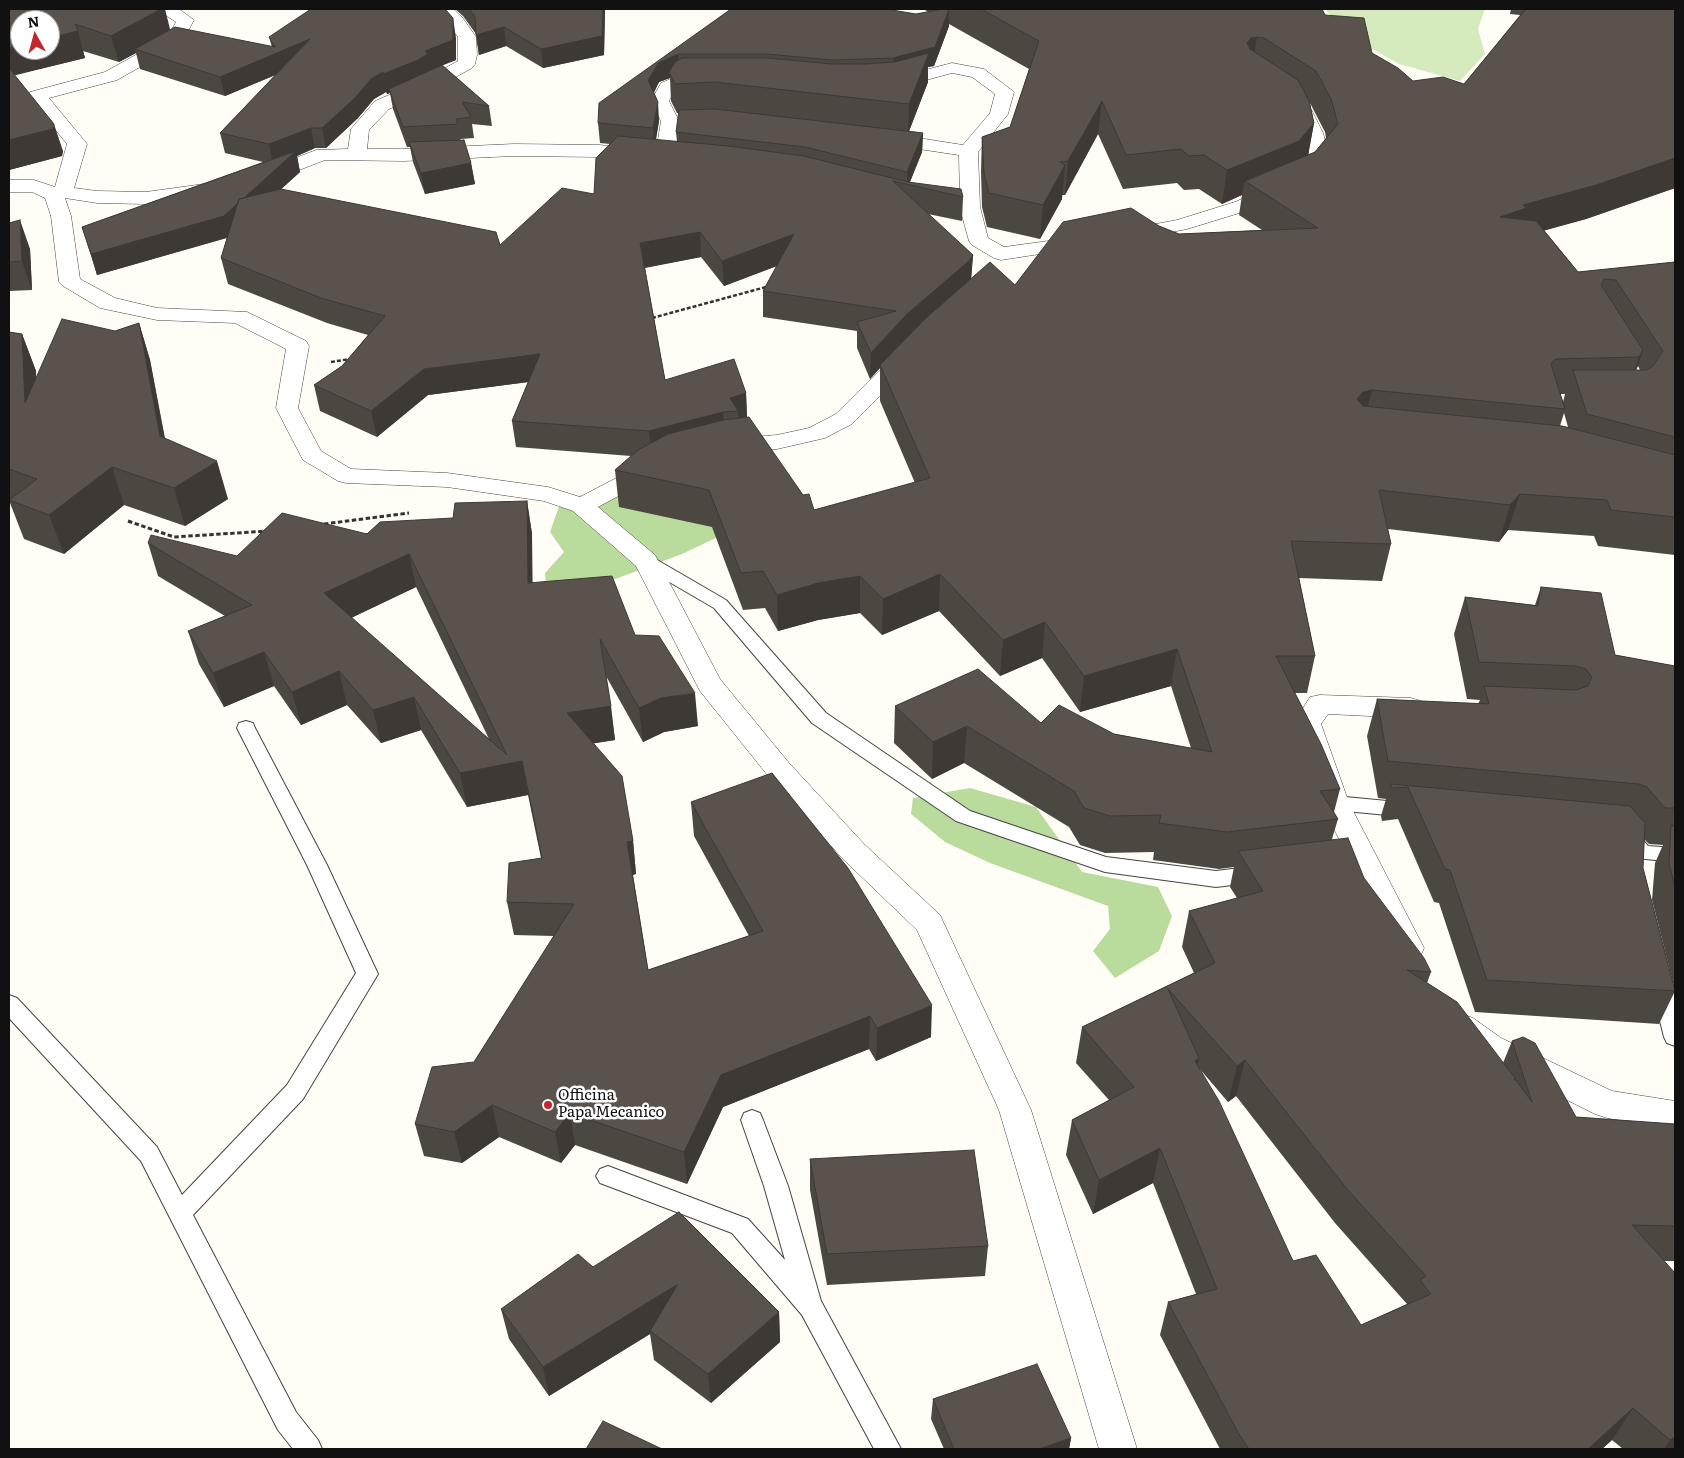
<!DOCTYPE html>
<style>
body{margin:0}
#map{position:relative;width:1684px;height:1458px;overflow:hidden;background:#fffdf5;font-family:Literata,serif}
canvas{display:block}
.frame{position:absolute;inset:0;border:10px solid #111;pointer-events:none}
.north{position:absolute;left:10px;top:10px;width:50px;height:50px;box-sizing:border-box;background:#fff;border:1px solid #a0a0a0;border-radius:50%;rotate:353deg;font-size:14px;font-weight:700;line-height:20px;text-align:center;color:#111}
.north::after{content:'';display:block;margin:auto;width:18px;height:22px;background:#c4262e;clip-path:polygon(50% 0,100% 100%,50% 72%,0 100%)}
</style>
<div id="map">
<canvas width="1684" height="1458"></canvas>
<div class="frame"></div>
<div class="north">N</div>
</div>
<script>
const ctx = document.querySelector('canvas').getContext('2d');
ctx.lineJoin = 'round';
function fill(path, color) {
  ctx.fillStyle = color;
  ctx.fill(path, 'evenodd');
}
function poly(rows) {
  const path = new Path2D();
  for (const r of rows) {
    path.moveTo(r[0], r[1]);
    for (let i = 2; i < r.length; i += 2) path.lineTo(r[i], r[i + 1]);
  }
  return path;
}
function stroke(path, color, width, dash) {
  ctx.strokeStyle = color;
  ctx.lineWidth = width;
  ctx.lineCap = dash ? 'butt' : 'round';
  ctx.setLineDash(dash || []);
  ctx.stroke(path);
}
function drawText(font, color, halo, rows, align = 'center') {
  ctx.font = font + ' Literata,serif';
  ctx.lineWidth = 5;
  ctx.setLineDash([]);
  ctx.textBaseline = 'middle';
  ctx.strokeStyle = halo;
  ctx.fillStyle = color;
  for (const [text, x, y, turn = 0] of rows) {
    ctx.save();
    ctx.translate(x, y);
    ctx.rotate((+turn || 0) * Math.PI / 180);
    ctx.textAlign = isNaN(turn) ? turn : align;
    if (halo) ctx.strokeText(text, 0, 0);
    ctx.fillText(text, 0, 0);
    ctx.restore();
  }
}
fill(poly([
 [1325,9,1485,9,1478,29,1485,54,1460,81,1399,64,1350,37]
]), '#d5ebbd');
fill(poly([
 [639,488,708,513,718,537,682,554,610,581,547,601,545,573,564,552,550,532,562,498],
 [970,788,1036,807,1082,872,1158,887,1172,916,1159,951,1115,978,1093,951,1110,929,1108,906,990,863,945,842,911,814,913,798]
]), '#b9dc9c');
const service = poly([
 [646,555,652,557,726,600,826,713,970,811,1106,857,1216,871,1257,866,1264,869,1267,874,1264,879,1257,882,1216,887,1105,872,956,821,812,723,714,608,640,565,637,561,640,557,646,555],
 [246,721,253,723,255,728,327,865,378,974,303,1099,193,1215,296,1412,318,1440,322,1449,293,1449,278,1430,141,1161,9,1018,9,995,17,998,157,1147,182,1195,287,1085,356,973,307,865,237,728,239,723,246,721],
 [1335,796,1408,803,1415,805,1418,810,1415,815,1408,817,1335,810,1328,808,1325,803,1328,798,1335,796],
 [1627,828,1634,830,1648,846,1675,848,1675,862,1636,858,1617,835,1620,830,1627,828],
 [1661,973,1668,975,1675,995,1675,1046,1667,1043,1664,1037,1650,981,1654,975,1661,973],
 [752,1110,760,1113,763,1120,788,1186,821,1301,901,1449,874,1449,802,1315,732,1233,600,1183,596,1176,600,1169,608,1166,748,1219,785,1260,764,1186,741,1120,744,1113,752,1110]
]);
const minor = poly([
 [160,9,179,9,194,20,181,44,117,80,49,98,87,144,74,188,97,191,146,192,211,183,218,185,221,189,218,193,211,195,146,204,97,203,65,198,71,216,80,279,115,298,157,308,247,312,306,341,309,346,298,408,321,451,351,469,447,473,548,487,580,497,641,465,649,463,657,465,661,470,657,475,598,507,655,555,720,679,789,763,864,844,940,915,1031,1110,1137,1449,1099,1449,999,1110,917,930,844,860,769,777,700,691,636,566,573,511,544,501,447,487,346,483,338,481,303,460,276,408,286,349,235,323,157,320,100,308,63,286,59,282,51,216,45,198,32,192,9,192,9,180,34,180,55,187,67,144,28,96,30,92,105,72,168,37,176,22,162,13,160,9],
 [435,9,453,9,462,17,476,37,477,55,475,64,472,68,434,89,389,109,369,130,367,149,404,149,514,144,600,145,646,151,649,155,646,159,639,161,600,157,514,156,404,161,325,160,271,181,264,183,257,181,254,177,257,173,316,150,348,149,351,129,375,101,422,81,458,61,458,37,435,9],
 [952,63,984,69,1014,92,1008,114,978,152,980,207,988,238,1004,247,1078,237,1085,239,1088,243,1085,247,1001,260,994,258,972,245,969,241,961,212,918,205,915,201,918,197,925,195,960,200,959,155,879,143,876,139,879,135,886,133,963,145,990,113,995,94,972,77,952,73,893,89,887,88,884,84,887,80,952,63],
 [680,75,705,75,711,76,714,80,711,84,683,85,675,90,669,101,679,121,675,158,672,162,665,164,658,162,655,158,661,121,651,101,661,83,680,75],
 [1291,95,1298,97,1311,109,1323,133,1330,158,1308,184,1249,210,1187,229,1126,241,1119,239,1116,235,1119,231,1177,220,1235,202,1294,176,1310,157,1305,133,1294,112,1282,101,1284,97,1291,95],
 [905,351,913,353,916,358,913,363,852,424,825,438,777,449,730,453,722,451,718,446,722,441,730,439,777,435,809,428,836,414,897,353,905,351],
 [1320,695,1411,698,1421,701,1425,708,1421,715,1411,718,1328,714,1321,724,1349,803,1424,948,1420,957,1409,960,1398,957,1321,803,1293,724,1310,697,1320,695],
 [1462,1014,1473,1018,1501,1038,1612,1091,1675,1101,1675,1129,1607,1118,1595,1114,1479,1056,1451,1036,1446,1027,1451,1018,1462,1014]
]);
stroke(service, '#444', 2);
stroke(minor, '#444', 1);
stroke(poly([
 [652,318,766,287],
 [331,362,350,359]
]), '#333', 2.5, [4, 2]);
stroke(poly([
 [128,521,174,537,268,531],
 [324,524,409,513]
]), '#333', 3, [4.5, 2.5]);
fill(service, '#fff');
fill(minor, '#fff');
fill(poly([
 [9,9,170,29,169,30,272,47,269,37,456,38,456,60,442,65,489,106,492,126,472,124,474,138,460,139,471,163,475,184,425,194,413,162,410,147,407,147,393,109,390,93,387,94,386,92,374,99,358,118,326,148,315,148,297,156,300,172,281,189,500,245,594,194,610,144,600,143,598,123,731,9,916,14,928,12,925,10,925,9,1322,9,1325,15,1372,53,1413,81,1464,84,1520,15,1510,14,1511,9,1675,9,1675,188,1586,219,1544,230,1578,272,1675,262,1675,555,1598,546,1594,536,1508,530,1499,542,1388,529,1391,544,1382,581,1299,578,1315,656,1307,693,1295,693,1340,789,1334,812,1338,819,1332,839,1364,878,1431,972,1427,983,1503,1063,1512,1041,1576,1117,1675,1124,1675,1261,1664,1261,1675,1449,1623,1449,1612,1440,1602,1449,1220,1449,1160,1335,1168,1302,1196,1294,1153,1183,1093,1214,1066,1155,1072,1120,1109,1100,1076,1063,1082,1027,1194,973,1182,947,1189,911,1237,898,1230,887,1234,867,1219,869,1153,860,1154,852,1105,853,1080,845,1069,827,964,763,932,779,894,743,895,706,1041,723,1114,734,1191,748,1171,686,1080,712,1042,658,1000,676,939,611,882,635,860,613,818,620,778,631,765,608,743,610,712,527,619,507,615,470,631,456,516,447,512,421,528,382,428,395,377,437,320,411,314,385,342,366,368,335,327,323,228,284,221,258,227,238,97,275,82,227,263,162,225,153,220,133,275,75,225,96,140,69,136,53,119,62,83,51,85,58,14,75,63,151,62,156,9,170],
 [949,24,1029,69,1010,127,982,137,981,171,982,207,987,227,1040,239,1062,199,1062,195,1065,195,1098,134,1123,189,1177,183,1184,190,1199,189,1222,204,1242,195,1239,215,1262,230,1179,234,1159,226,1015,285,971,278,973,255,928,214,962,221,963,197,910,182,922,152,923,133,909,131,928,82,928,67,934,66,949,26],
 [670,78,671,101,677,113,679,113,676,132,677,142,656,140,659,121,654,93,659,82],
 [1310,103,1325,132,1326,138,1315,152,1308,155,1314,123],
 [701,257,724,286,777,266,763,291,763,317,857,331,857,348,870,379,880,368,880,401,915,483,814,510,747,418,746,393,665,380,645,268],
 [1638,366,1640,370,1636,370],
 [1560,394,1565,394,1563,402],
 [1564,413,1568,427,1560,426],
 [1199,1068,1228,1102,1236,1096,1335,1223,1407,1304,1361,1325,1293,1261],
 [455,9,605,9,604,55,543,68,506,46,479,55,476,34,463,16],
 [9,223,30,249,32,290,9,291],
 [139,323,150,360,165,438,228,499,185,526,124,505,64,554,24,539,10,503,9,502,9,332,22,334,36,371,36,379,115,331],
 [527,501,532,534,532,583,635,635,698,726,664,732,643,742,606,676,615,740,593,743,633,841,636,874,633,875,648,970,749,936,694,836,691,802,931,1037,876,1061,869,1049,723,1107,687,1184,575,1145,561,1163,499,1137,462,1163,424,1156,415,1124,474,1062,554,936,514,935,507,902,541,858,528,795,467,807,421,730,381,743,347,705,301,725,274,686,224,707,199,664,188,631,225,616,158,576,148,543,237,556,453,518],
 [416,587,489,739,351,618],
 [1541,587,1615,655,1675,666,1675,990,1652,900,1655,863,1663,845,1649,844,1644,839,1643,868,1675,991,1659,1024,1475,1012,1439,903,1434,902,1398,819,1382,821,1381,816,1386,799,1378,798,1367,736,1377,699,1478,704,1480,700,1467,699,1454,634,1465,597,1535,605],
 [810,1159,988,1246,985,1276,827,1285,810,1190],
 [593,1267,779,1312,780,1342,711,1403,654,1360,650,1334,549,1396,509,1339,501,1309],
 [933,1399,1071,1438,1069,1449,944,1449,931,1419]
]), '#4d4742');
fill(poly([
 [160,9,165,9,170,29,167,36,135,49,136,53,119,62,111,36],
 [603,9,605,9,604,55,543,68,541,49],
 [949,9,949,26,934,66,928,67,928,82,908,134,909,104,893,77,893,58],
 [453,18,456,38,456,60,431,70,432,74,389,89,390,93,387,94,383,74,425,51],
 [504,27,506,46,479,55,476,35],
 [78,31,85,58,12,76,9,64,9,48,20,45,20,50,50,50,50,38],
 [1257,37,1252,69,1247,43,1251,38],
 [310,39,314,59,225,96,220,77],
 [678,54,679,73,669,72,670,78,659,82,649,100,648,80,658,63],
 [383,72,386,92,374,99,358,118,326,148,322,128,371,79],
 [1102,101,1098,134,1065,195,1068,161],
 [658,102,659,121,654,148,653,128],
 [1314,123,1308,156,1245,181,1242,195,1222,204,1227,170],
 [54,124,63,151,62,156,9,170,9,140],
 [311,128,315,148,297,156,300,172,229,237,97,275,91,254,273,165,269,144],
 [923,133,922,152,909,184,907,184,907,172],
 [1675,158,1675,188,1586,219,1518,238,1500,217,1523,205],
 [471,163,475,184,425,194,421,173],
 [1065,165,1062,199,1040,239,1043,205],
 [20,220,30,249,32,290,22,261],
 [700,232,701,257,643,268,640,243],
 [794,234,795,259,724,286,722,261],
 [973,255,971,281,880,365,880,368,870,379,871,353,906,315],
 [139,323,150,360,171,474,160,436],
 [22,334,36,371,39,441,25,403],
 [1643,350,1631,385,1627,392,1639,357],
 [540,354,544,380,428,395,377,437,371,411,424,369],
 [1372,390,1363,426,1357,399,1363,392],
 [746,393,747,419,739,422,738,411,730,398],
 [723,412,725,438,652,457,649,431],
 [217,461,228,499,185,526,174,488],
 [112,467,124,505,64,554,49,515],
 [1520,494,1508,530,1499,542,1510,505],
 [527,501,532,534,533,617,528,583],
 [409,554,416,587,332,627,324,593],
 [940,574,939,611,882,635,883,599],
 [860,576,860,613,818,620,778,631,777,595,818,583],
 [1045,622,1042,658,1000,676,1003,640],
 [1177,649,1171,686,1080,712,1084,676],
 [264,652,274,686,224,707,213,673],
 [339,671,347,705,301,725,292,692],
 [695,693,698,726,664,732,643,742,639,708,661,698],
 [414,697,421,730,381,743,373,710],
 [611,706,615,740,572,747,567,713],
 [967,726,964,763,932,779,933,742],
 [522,761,528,795,467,807,460,773],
 [633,841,636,874,631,875,627,842],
 [932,1005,931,1037,876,1061,877,1028],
 [870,1016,869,1049,723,1107,687,1184,684,1152,721,1075],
 [1199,1058,1192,1093,1195,1061],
 [1245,1060,1236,1096,1228,1102,1237,1066],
 [492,1105,499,1137,462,1163,454,1132],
 [570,1113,575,1145,561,1163,555,1132],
 [1160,1148,1153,1183,1093,1214,1099,1180],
 [678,1284,650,1331,650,1334,549,1396,543,1367],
 [779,1312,780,1342,711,1403,708,1374],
 [1633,1408,1612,1440,1602,1449,1588,1449],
 [1675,1437,1675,1449,1664,1449,1670,1440],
 [1071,1438,1069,1449,1039,1449]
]), '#3f3936');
const building = poly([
 [9,9,160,9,111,36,75,24,78,31,50,38,50,20,20,20,20,45,9,48,9,9],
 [311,9,445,9,453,18,453,40,425,51,428,54,418,60,383,74,383,72,371,79,355,98,322,128,311,128,269,144,220,133,310,39,220,77,135,49,175,27,275,47,269,37,311,9],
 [469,9,603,9,602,36,541,49,504,27,476,35,475,17,469,9],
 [731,9,886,9,916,14,943,9,949,9,935,47,893,58,832,60,767,54,678,54,658,63,648,80,658,102,653,128,598,123,599,103,731,9],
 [981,9,1322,9,1325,15,1364,18,1372,53,1398,68,1413,81,1443,77,1464,84,1526,9,1675,9,1675,158,1596,185,1523,205,1526,208,1500,217,1536,221,1578,272,1675,262,1675,437,1587,414,1573,370,1646,370,1652,367,1663,351,1616,280,1604,279,1601,285,1643,350,1639,357,1555,359,1551,364,1565,409,1372,390,1363,392,1357,399,1363,406,1562,426,1675,455,1675,517,1611,510,1607,500,1520,494,1510,505,1379,490,1391,544,1291,541,1315,656,1276,656,1321,744,1340,789,1320,791,1338,819,1227,832,1159,823,1161,815,1110,816,1084,808,1074,791,967,726,933,742,895,706,978,669,1041,723,1059,705,1114,734,1212,752,1177,649,1084,676,1045,622,1003,640,940,574,883,599,860,576,818,583,777,595,763,571,741,573,709,490,615,470,638,450,668,434,723,420,749,417,803,495,809,494,814,510,930,478,880,365,926,318,990,262,1015,285,1063,222,1131,208,1159,226,1179,234,1318,228,1245,181,1315,152,1338,124,1331,99,1316,71,1264,38,1257,37,1251,38,1247,43,1250,49,1298,80,1309,101,1314,123,1299,141,1227,170,1204,155,1189,156,1181,149,1126,155,1102,101,1068,161,1060,162,1065,165,1043,205,989,193,984,173,982,137,1010,127,1039,41,981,9],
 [929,53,909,104,715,82,675,84,669,72,675,62,682,58,767,58,832,64,866,64,895,62,929,53],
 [442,65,489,106,462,102,471,117,456,119,458,124,403,127,389,89,442,65],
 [9,68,54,124,53,129,9,140,9,68],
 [715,109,923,133,907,172,805,147,676,132,679,110,715,109],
 [618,136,728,146,804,156,908,182,961,189,963,197,893,181,973,255,969,261,906,315,871,353,857,322,896,311,763,291,794,234,722,261,700,232,640,243,665,380,734,359,746,393,730,398,738,411,723,412,649,431,512,421,540,354,424,369,371,411,314,385,342,366,385,316,321,298,221,258,239,199,281,189,496,232,500,245,562,188,594,194,596,158,618,136],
 [464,140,471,163,421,173,409,142,464,140],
 [296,151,244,198,239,199,238,203,224,216,91,254,82,227,296,151],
 [20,220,22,261,9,262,9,223,20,220],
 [62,319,115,331,139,323,160,436,217,461,174,488,112,467,49,515,9,500,37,479,9,469,9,332,22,334,25,403,62,319],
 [527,501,528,583,612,576,635,635,659,636,695,693,661,698,639,708,600,639,611,706,567,713,622,776,633,841,627,842,648,970,763,931,691,802,772,773,848,868,932,1005,877,1028,870,1016,721,1075,684,1152,570,1113,555,1132,492,1105,454,1132,415,1124,432,1067,474,1062,574,904,507,902,509,863,542,858,522,761,460,773,414,697,373,710,339,671,292,692,264,652,213,673,188,631,252,605,148,543,151,535,237,556,282,513,367,534,380,522,453,518,455,503,527,501],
 [409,554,507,755,324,593,409,554],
 [1541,587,1601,593,1615,655,1675,666,1675,808,1665,808,1647,787,1639,784,1388,761,1377,699,1489,704,1484,686,1576,690,1588,686,1592,677,1586,669,1576,666,1479,662,1465,597,1538,606,1541,587],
 [1391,784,1630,806,1645,823,1643,868,1675,991,1487,980,1450,870,1445,869,1408,787,1391,788,1391,784],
 [1671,826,1675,826,1675,887,1669,863,1671,826],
 [1348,838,1364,878,1424,958,1431,972,1407,970,1457,1002,1515,1078,1514,1080,1516,1080,1532,1102,1512,1041,1523,1037,1535,1043,1576,1117,1675,1124,1675,1226,1632,1225,1675,1273,1675,1437,1670,1440,1633,1408,1588,1449,1249,1449,1239,1434,1168,1302,1217,1289,1160,1148,1099,1180,1072,1120,1134,1087,1082,1027,1215,963,1189,911,1263,891,1238,851,1348,838],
 [1168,989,1237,1066,1245,1060,1347,1189,1426,1276,1420,1280,1431,1294,1361,1325,1316,1255,1293,1261,1219,1101,1195,1061,1199,1058,1168,989],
 [974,1150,988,1246,827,1254,810,1159,974,1150],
 [679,1212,779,1312,708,1374,650,1331,678,1284,543,1367,501,1309,578,1254,593,1267,679,1212],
 [1037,1364,1071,1438,1039,1449,954,1449,933,1399,1037,1364],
 [603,1421,662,1449,586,1449,603,1421]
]);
fill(building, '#5a524d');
stroke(building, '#3f3936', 1);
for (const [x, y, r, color] of [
 [548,1105,5,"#c4262e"]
]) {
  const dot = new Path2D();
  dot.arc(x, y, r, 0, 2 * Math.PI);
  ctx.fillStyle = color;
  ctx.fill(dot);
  stroke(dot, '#fff', 2);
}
drawText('15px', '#111', '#fff', [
 ["Officina",558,1096],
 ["Papa Mecanico",558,1113]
], 'left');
</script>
